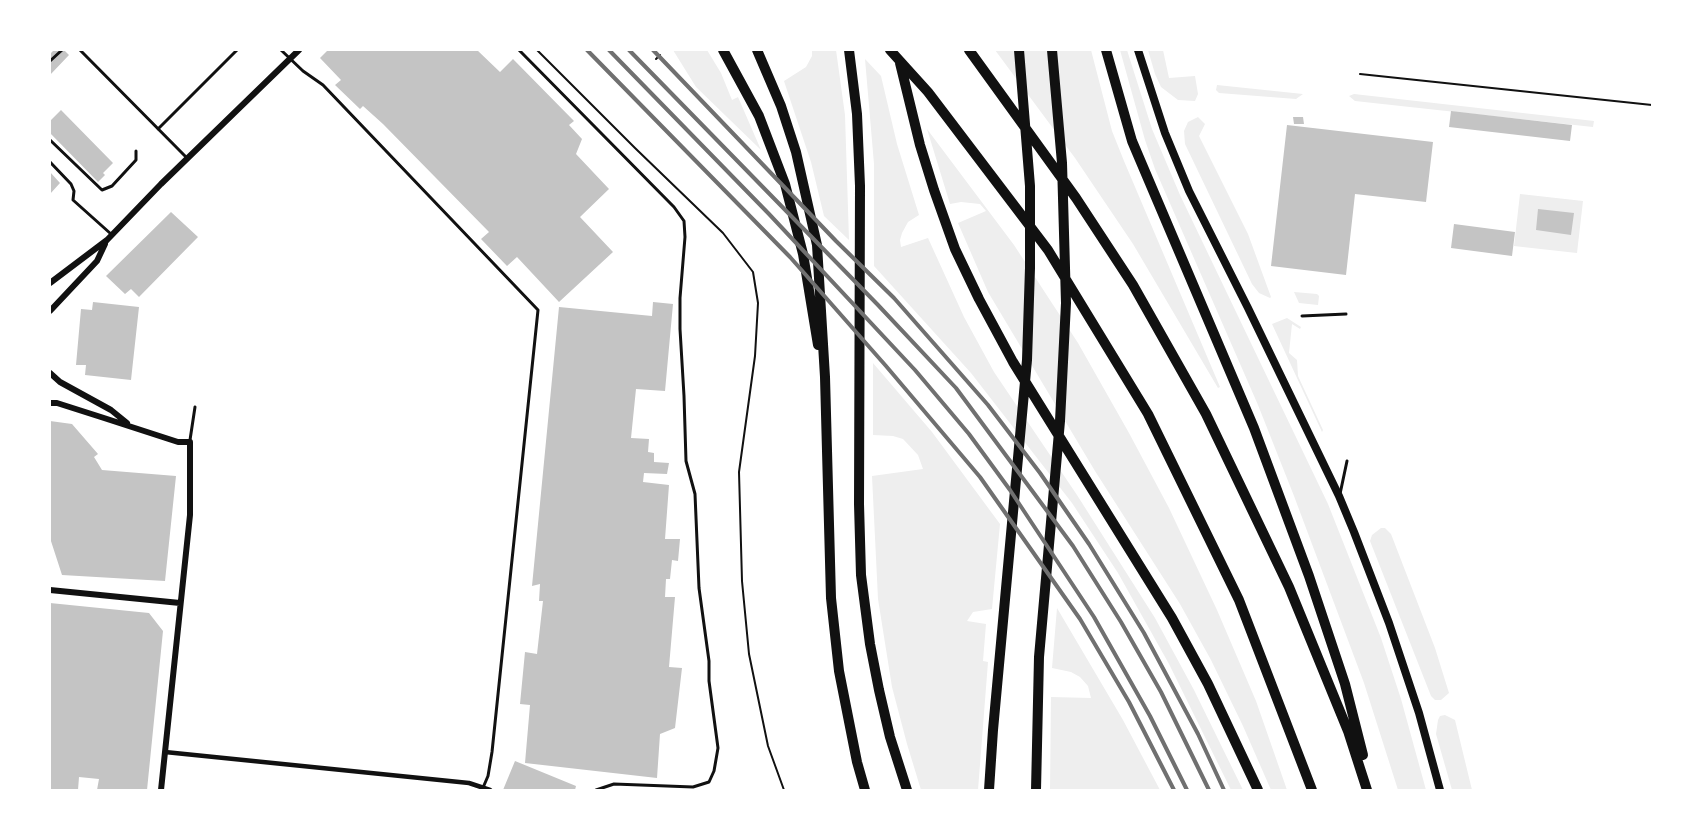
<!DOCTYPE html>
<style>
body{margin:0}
#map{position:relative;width:1702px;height:840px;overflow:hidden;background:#fff;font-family:"Work Sans",sans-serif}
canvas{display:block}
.frame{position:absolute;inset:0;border:51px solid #fff;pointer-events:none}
</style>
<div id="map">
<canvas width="1702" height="840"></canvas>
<div class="frame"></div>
</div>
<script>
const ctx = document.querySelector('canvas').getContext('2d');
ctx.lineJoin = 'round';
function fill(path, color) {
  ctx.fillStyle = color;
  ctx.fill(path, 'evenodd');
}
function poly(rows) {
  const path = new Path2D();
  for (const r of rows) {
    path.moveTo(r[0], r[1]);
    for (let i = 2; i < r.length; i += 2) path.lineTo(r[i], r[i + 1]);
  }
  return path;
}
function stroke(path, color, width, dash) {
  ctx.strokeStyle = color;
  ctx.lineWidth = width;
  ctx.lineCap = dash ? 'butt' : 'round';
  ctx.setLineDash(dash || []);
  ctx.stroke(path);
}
fill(poly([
 [673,50,707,50,721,73,732,100,738,97,761,150,696,87],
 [812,50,836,50,845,115,849,240,824,216,811,162,784,81,806,67,812,56],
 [995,50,1091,50,1112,131,1124,161,1220,387,1218,388,1133,244,1075,158],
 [1120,50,1127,50,1152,129,1180,195,1328,504,1381,638,1401,699,1426,790,1398,790,1364,683,1294,496,1258,405,1155,169,1145,140],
 [1148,50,1163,50,1169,78,1195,76,1198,94,1195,101,1178,100,1161,87,1155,74],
 [865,59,881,76,897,144,919,215,908,222,902,233,900,240,901,247,928,238,964,317,994,372,1077,495,1155,618,1194,690,1243,790,1231,790,1169,664,1118,573,1072,503,971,373,874,266,874,164],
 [1217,85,1303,94,1296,99,1219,93,1216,90],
 [1354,94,1594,121,1593,127,1355,101,1349,96],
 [1198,117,1205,124,1199,136,1248,234,1271,297,1270,298,1259,293,1252,284,1185,144,1184,131,1188,122],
 [927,129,1014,245,1078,343,1129,433,1169,508,1217,610,1256,701,1287,790,1271,790,1243,726,1211,660,1180,604,1095,471,988,292,958,223,986,211,980,204,961,202,950,204],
 [1520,194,1583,201,1577,253,1514,246],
 [1294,292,1317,294,1319,296,1318,305,1299,303],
 [1287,318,1301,327,1300,329,1292,324,1289,353,1297,360,1298,376,1323,430,1322,432,1272,324],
 [873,363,932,432,1000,524,992,609,973,612,967,621,986,624,983,661,988,662,978,790,921,790,907,744,892,687,878,599,872,476,923,469,918,455,903,439,893,436,873,435],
 [1381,528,1385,528,1391,534,1435,648,1449,693,1441,700,1435,700,1431,696,1370,541,1372,535],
 [1057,608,1123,720,1160,790,1050,790,1051,697,1091,698,1088,686,1080,677,1071,672,1052,668],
 [1445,715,1455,720,1472,790,1452,790,1436,734,1438,720,1440,716]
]), '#eee');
fill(poly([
 [54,50,64,50,69,55,50,75,50,54],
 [328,50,477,50,500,72,513,59,574,121,569,125,582,139,576,154,609,189,580,217,613,252,559,302,517,257,507,266,481,239,489,232,383,124,363,106,360,109,335,85,341,80,320,58],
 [61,110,113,163,103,173,105,175,98,182,50,133,50,121],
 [1451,111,1572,125,1570,141,1449,127],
 [1293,117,1303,117,1304,124,1294,124],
 [1287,125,1433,142,1426,202,1355,194,1346,275,1271,266],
 [50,172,60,183,50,194],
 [1538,209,1574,213,1571,235,1536,230],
 [171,212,198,237,139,297,131,289,125,294,106,276],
 [1454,224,1515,232,1512,256,1451,248],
 [93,302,139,307,131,380,85,375,86,365,76,365,81,309,92,310],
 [653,302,673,304,665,391,636,389,631,438,649,439,648,452,654,453,654,462,669,463,667,474,644,473,643,482,669,485,665,539,680,539,678,561,672,560,670,579,666,579,665,597,675,597,669,667,682,668,675,728,660,734,657,778,525,763,530,705,520,704,525,652,537,654,543,601,539,601,540,584,532,586,559,307,652,316],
 [50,421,72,424,98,454,94,457,102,470,176,476,165,581,62,575,50,538],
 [50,603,149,613,163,631,147,790,97,790,99,779,79,777,78,790,50,790],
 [515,761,576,786,575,790,503,790]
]), '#c4c4c4');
stroke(poly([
 [537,50,635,148,723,233,753,272,758,303,755,356,739,472,742,581,749,654,768,746,784,790],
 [656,59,660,55],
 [1360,74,1652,105]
]), '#111', 2);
stroke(poly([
 [80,50,186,157],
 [281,50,303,71,323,85,538,310,492,752,488,776,482,790],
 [519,50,674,207,684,221,685,237,680,298,680,329,684,396,686,461,695,494,699,588,709,661,709,681,718,748,714,771,709,782,693,787,614,784,596,790],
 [50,61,62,50],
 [158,129,237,50],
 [50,140,102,190,112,186,136,160,136,151],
 [50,162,71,184,74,191,73,200,111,234],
 [1302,316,1346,314],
 [190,440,195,407],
 [1340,494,1347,461]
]), '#111', 3);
stroke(poly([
 [165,752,469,783,490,790]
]), '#111', 4.5);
stroke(poly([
 [50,283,107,240,161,184,299,50],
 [50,311,97,261,105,244],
 [50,373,60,382,111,410,127,423],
 [50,403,57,403,104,418,178,442,190,442,190,515,161,790],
 [50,590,180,603]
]), '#111', 6);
stroke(poly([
 [1138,50,1165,133,1189,191,1248,308,1339,496,1354,532,1389,623,1419,713,1440,790]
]), '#111', 8);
stroke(poly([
 [723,50,759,116,785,184,803,254,818,345],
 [757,50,781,106,796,152,817,245,825,377,831,598,839,671,857,762,865,790],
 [849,50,857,114,860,186,859,504,861,575,870,644,879,690,890,737,907,790],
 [890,50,928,92,1048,250,1148,414,1239,600,1312,790],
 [969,50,1076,198,1133,285,1206,414,1289,587,1348,731,1367,790],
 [1106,50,1132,141,1254,428,1309,576,1345,684,1363,755],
 [900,63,920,145,934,190,955,249,979,299,1013,362,1172,618,1208,684,1258,790],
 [989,790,993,730,1027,360,1030,268,1030,186,1019,50],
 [1036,790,1039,657,1060,421,1066,303,1062,163,1052,50]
]), '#111', 10);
stroke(poly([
 [587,50,790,257,886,366,980,477,1080,619,1129,702,1174,790],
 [609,50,769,214,915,370,969,434,1010,490,1094,617,1150,716,1187,790],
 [629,50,878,305,956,388,1073,546,1121,622,1161,692,1209,790],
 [653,50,836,241,894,298,988,405,1040,473,1089,544,1144,633,1198,734,1224,790]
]), '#707070', 4);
</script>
